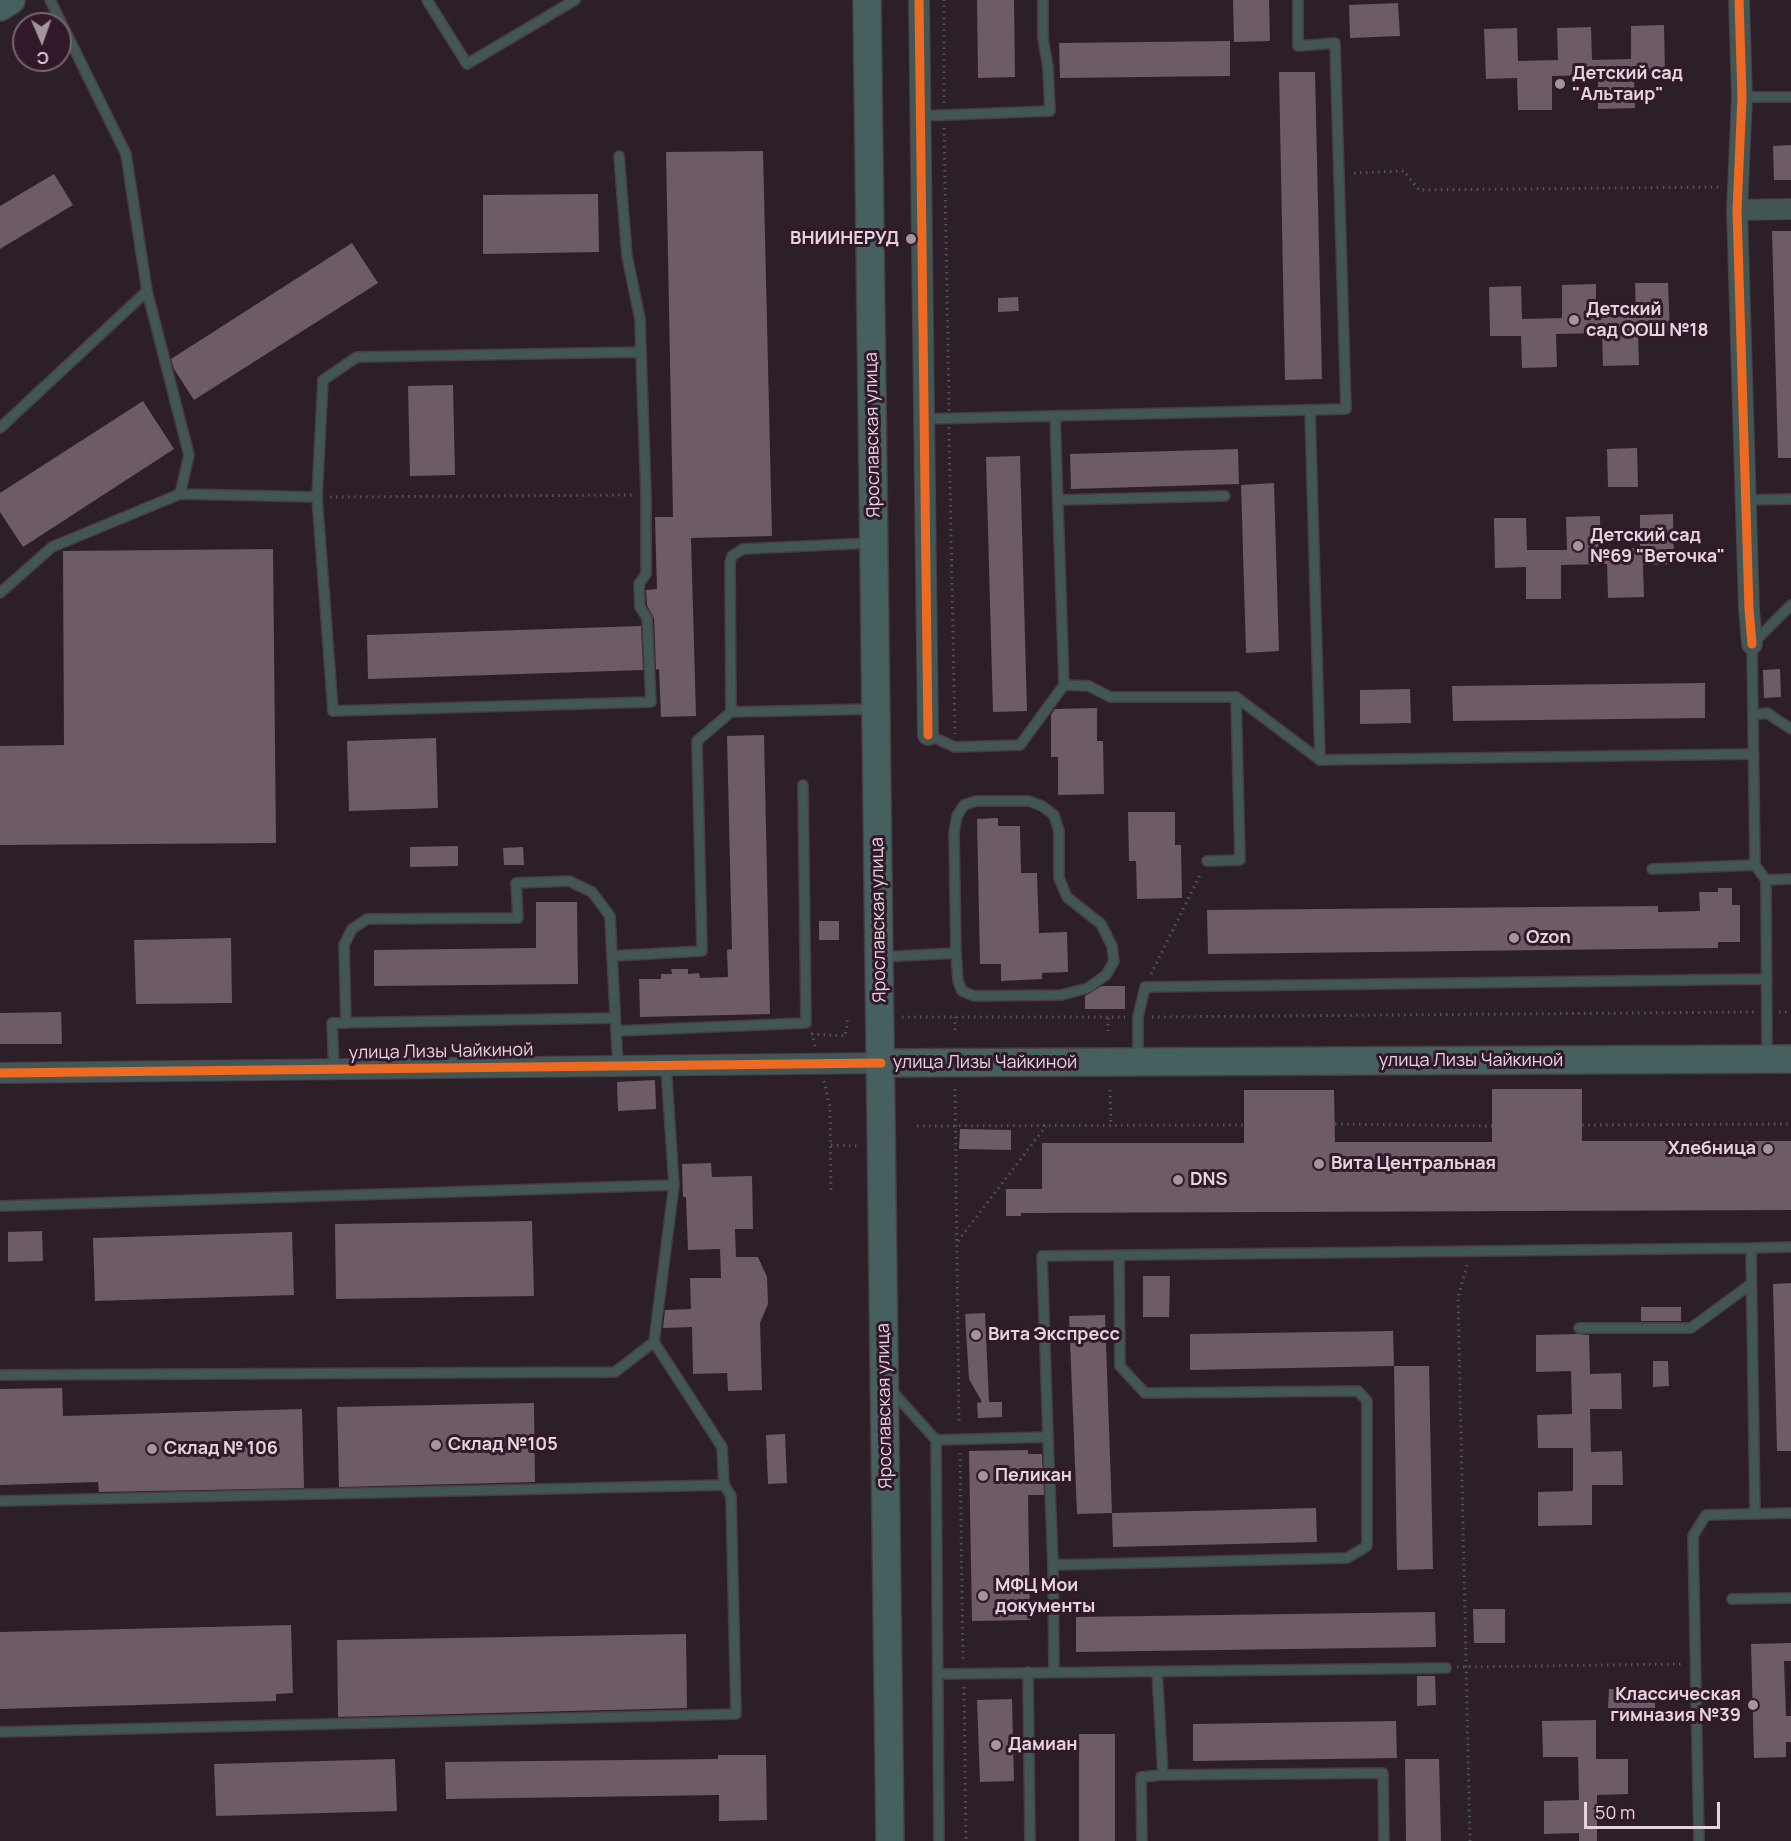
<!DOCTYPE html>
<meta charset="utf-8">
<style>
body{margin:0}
#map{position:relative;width:1791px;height:1841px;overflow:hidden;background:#2c1f28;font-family:Manrope,sans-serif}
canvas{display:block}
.north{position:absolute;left:12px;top:12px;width:60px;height:60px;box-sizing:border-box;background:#32192a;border:2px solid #7a6372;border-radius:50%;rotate:178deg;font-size:16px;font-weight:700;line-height:24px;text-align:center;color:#e5d3de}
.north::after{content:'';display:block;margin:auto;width:21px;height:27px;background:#a4949e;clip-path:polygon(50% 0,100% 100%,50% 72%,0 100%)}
.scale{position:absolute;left:1584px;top:1802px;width:136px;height:27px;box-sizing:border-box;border:3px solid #e5d3de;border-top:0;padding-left:8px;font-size:18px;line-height:21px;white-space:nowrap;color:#e5d3de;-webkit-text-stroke:4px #32192a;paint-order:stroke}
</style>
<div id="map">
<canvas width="1791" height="1841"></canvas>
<div class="north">С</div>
<div class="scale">50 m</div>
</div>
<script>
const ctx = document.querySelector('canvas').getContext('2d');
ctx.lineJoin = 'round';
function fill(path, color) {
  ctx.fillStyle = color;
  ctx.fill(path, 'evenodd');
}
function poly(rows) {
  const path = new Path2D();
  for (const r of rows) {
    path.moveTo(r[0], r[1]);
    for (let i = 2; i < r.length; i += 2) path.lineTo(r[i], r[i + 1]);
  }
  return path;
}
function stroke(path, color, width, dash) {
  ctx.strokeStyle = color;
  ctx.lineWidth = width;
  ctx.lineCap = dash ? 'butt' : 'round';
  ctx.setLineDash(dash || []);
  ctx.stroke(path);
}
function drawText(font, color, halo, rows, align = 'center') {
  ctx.font = font + ' Manrope,sans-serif';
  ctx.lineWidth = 6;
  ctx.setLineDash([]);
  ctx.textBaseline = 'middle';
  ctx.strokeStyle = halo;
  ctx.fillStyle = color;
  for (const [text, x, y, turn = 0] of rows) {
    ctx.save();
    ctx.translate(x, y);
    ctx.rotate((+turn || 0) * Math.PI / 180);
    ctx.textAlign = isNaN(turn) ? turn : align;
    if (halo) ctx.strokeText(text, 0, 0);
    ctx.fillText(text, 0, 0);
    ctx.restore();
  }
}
fill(poly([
 [977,0,1014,0,1015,77,978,78],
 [1233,0,1269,0,1270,41,1234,42],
 [1398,3,1400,36,1350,38,1349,5],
 [1664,25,1665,75,1634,75,1635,108,1598,109,1598,75,1552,76,1552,110,1518,110,1517,78,1486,79,1484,29,1517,28,1518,61,1558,60,1557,28,1591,27,1592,60,1631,59,1631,26],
 [1230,41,1230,76,1060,78,1059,43],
 [1279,72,1315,72,1322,379,1285,380],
 [1791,145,1791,180,1774,180,1773,146],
 [763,151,772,536,691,538,696,716,661,717,659,669,656,670,654,618,647,605,646,590,657,589,655,517,673,517,666,152],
 [54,174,73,205,0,249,0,206],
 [598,194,599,252,483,254,483,195],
 [1772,231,1791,231,1791,458,1778,458],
 [352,243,378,283,194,400,174,369,171,359],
 [1635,283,1668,283,1670,332,1638,333,1639,365,1603,366,1602,333,1556,334,1557,367,1522,368,1521,336,1490,336,1489,287,1521,286,1522,319,1562,318,1562,285,1596,284,1596,317,1636,316],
 [1018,297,1019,311,998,312,998,298],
 [453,385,455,475,410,476,408,386],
 [143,401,174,449,23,547,0,512,0,493],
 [1637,448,1638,487,1608,487,1607,449],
 [1238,449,1239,484,1071,489,1070,454],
 [1020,456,1027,711,993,712,986,457],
 [1274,483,1279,651,1246,653,1241,485],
 [1673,514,1674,564,1643,565,1644,597,1608,598,1607,564,1561,565,1561,599,1526,599,1526,567,1495,568,1494,518,1526,518,1527,550,1567,550,1566,517,1600,516,1601,549,1640,548,1640,515],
 [273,549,276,843,0,845,0,746,64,745,63,551],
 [641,626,643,670,368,679,367,635],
 [1780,669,1781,697,1764,698,1763,670],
 [1705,683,1705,718,1453,721,1452,686],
 [1410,689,1411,723,1360,724,1360,690],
 [1097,708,1097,741,1103,741,1104,794,1058,795,1058,757,1051,757,1051,715,1055,709],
 [764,735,770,1014,640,1017,639,979,661,979,661,974,672,974,671,969,688,969,688,974,699,973,700,978,728,977,727,950,732,949,727,736],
 [436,738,438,808,349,811,347,741],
 [1128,812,1175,812,1175,845,1181,845,1182,898,1137,899,1136,861,1129,861],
 [998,818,998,826,1020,826,1021,873,1037,873,1039,933,1067,932,1068,972,1042,973,1042,979,1001,981,1001,964,980,964,977,819],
 [458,846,458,866,410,867,410,847],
 [523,847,524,865,504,865,503,848],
 [1718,888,1732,888,1732,905,1740,905,1740,942,1718,942,1718,948,1208,954,1207,910,1658,906,1658,912,1700,911,1699,892,1718,892],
 [536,902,577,902,578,984,374,986,374,950,536,948],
 [819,921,839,921,839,940,819,940],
 [231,938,232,1003,136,1004,134,940],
 [1102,986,1125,986,1125,1009,1085,1009,1085,996],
 [61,1012,62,1044,0,1044,0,1013],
 [655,1080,656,1109,618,1111,617,1082],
 [1492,1089,1582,1089,1582,1141,1791,1141,1791,1210,1021,1213,1021,1216,1006,1216,1006,1189,1042,1189,1042,1143,1244,1143,1244,1090,1334,1090,1335,1142,1492,1142],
 [960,1129,1011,1130,1011,1150,959,1149],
 [711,1163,712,1177,752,1176,753,1229,735,1229,736,1257,758,1257,767,1277,768,1304,760,1323,762,1390,728,1391,727,1373,693,1374,692,1327,663,1328,665,1310,691,1309,690,1278,721,1278,720,1249,688,1250,686,1197,683,1197,682,1164],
 [532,1221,534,1296,336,1299,335,1224],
 [42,1231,43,1261,8,1262,8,1232],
 [292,1232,294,1295,95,1301,93,1238],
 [1143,1276,1170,1276,1169,1317,1143,1317],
 [1791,1283,1791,1451,1777,1451,1773,1284],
 [1641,1307,1681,1307,1681,1321,1641,1321],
 [985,1313,989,1402,1002,1402,1002,1417,978,1418,977,1403,982,1402,969,1379,965,1314],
 [1105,1315,1112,1513,1077,1514,1069,1316],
 [1393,1331,1394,1366,1190,1370,1190,1334],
 [1578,1334,1589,1335,1590,1374,1621,1373,1622,1409,1590,1409,1591,1452,1622,1451,1623,1485,1592,1485,1592,1525,1538,1526,1538,1492,1573,1491,1573,1448,1538,1448,1537,1415,1572,1414,1571,1371,1536,1372,1536,1335],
 [1653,1361,1668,1361,1669,1386,1653,1387],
 [1394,1366,1429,1366,1433,1569,1397,1570],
 [62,1388,63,1416,302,1409,304,1488,99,1492,98,1482,0,1485,0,1389],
 [534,1403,535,1482,339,1487,337,1407],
 [785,1434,787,1483,768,1484,766,1435],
 [1028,1450,1028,1454,1042,1454,1044,1495,1028,1495,1030,1620,972,1621,969,1451],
 [1316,1508,1317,1542,1113,1547,1112,1513],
 [1473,1609,1505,1609,1505,1643,1474,1643],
 [1435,1612,1436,1647,1076,1652,1076,1617],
 [291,1625,293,1693,276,1694,276,1701,0,1709,0,1632],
 [686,1634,687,1708,338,1717,337,1640],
 [1791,1643,1791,1661,1784,1661,1786,1716,1791,1716,1791,1742,1786,1742,1786,1757,1754,1758,1751,1644],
 [1417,1676,1435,1676,1436,1705,1417,1706],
 [1609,1689,1655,1689,1655,1708,1608,1708],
 [1012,1699,1014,1781,980,1782,977,1700],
 [1596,1720,1596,1759,1628,1759,1628,1794,1597,1795,1597,1841,1579,1841,1579,1833,1544,1834,1544,1801,1579,1800,1578,1757,1543,1757,1542,1721],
 [1396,1721,1397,1758,1193,1761,1193,1724],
 [1079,1734,1115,1734,1115,1841,1079,1841],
 [718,1755,766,1755,767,1820,719,1821,719,1795,446,1799,445,1762,718,1759],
 [395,1759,397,1811,216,1816,214,1764],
 [1405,1759,1439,1759,1441,1841,1406,1841]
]), '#6d5b68');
const lane = poly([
 [427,0,467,64,575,0],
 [1742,97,1791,97],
 [920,116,1050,111,1048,67,1043,39,1043,0],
 [619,156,627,256,640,319,641,352],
 [1310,410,1320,760],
 [1055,416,1064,685],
 [923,419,1346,409,1335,43,1298,46,1298,0],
 [0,428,147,291],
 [180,494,317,497,333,711,651,702,647,618,640,607,639,584,646,574,646,495,641,352,357,357,323,380,317,497],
 [1058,500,1225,496],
 [1746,500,1791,499],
 [0,593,52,547,180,494,189,455,147,291,126,154,50,0],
 [731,712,730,563,732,556,743,549,870,543],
 [1753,715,1767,713,1791,729],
 [928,735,955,747,1020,745,1064,685,1089,686,1110,697,1236,697,1320,760,1754,754],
 [976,801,1029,801,1042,806,1054,815,1059,831,1059,878,1067,897,1101,924,1112,946,1114,961,1106,975,1088,988,1061,995,974,996,962,991,958,981,956,953,954,832,957,816,964,805,976,801],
 [1207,861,1240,860,1236,697],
 [1652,869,1755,865],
 [1766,880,1791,879],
 [882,957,956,953],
 [346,1023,344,945,352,929,367,919,518,918,516,883,569,881,592,892,610,916,612,956],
 [616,1031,806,1023,803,785],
 [1767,1057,1766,880,1755,865,1752,644,1791,605],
 [1138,1060,1138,1017,1145,987,1767,979],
 [618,1066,612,956,702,951,697,741,731,712,873,709],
 [334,1070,332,1023,615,1018],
 [0,1206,674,1185],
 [1579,1328,1691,1328,1751,1284],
 [0,1375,615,1372,654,1342],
 [891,1390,936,1440,939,1841],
 [1048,1437,1053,1565],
 [936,1440,1048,1437,1042,1256,1751,1248],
 [0,1501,724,1485,722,1447,654,1342,674,1185,666,1066],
 [1755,1513,1751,1248,1791,1247],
 [1732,1599,1791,1598],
 [1157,1671,1163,1775,1383,1773,1384,1841],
 [1028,1672,1030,1841],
 [1054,1672,1053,1565,1347,1558,1367,1546,1367,1401,1358,1391,1145,1393,1120,1366,1119,1255],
 [938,1674,1446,1668],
 [0,1732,736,1714,731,1496,724,1485],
 [1142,1841,1141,1777,1163,1775],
 [1699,1841,1693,1536,1706,1515,1791,1513]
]);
const street = poly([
 [919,0,928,735],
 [1739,0,1742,97,1737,210,1749,609,1752,644],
 [1737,210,1791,209],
 [0,1073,881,1063]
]);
const secondary = poly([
 [867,0,890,1841],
 [0,7,11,0],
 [881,1063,1791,1059]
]);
stroke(lane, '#493d44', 12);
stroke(street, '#493d44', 22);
stroke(secondary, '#493d44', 30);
stroke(poly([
 [944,103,944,0],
 [944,128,949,403],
 [1354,173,1404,171,1419,190,1722,187],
 [949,433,955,734],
 [330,497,633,495],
 [1151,974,1201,873],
 [1779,1012,1791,1012],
 [902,1017,1125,1017],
 [1152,1017,1755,1012],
 [1108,1018,1108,1031],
 [955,1030,955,1017],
 [815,1046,812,1034,845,1036,848,1018],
 [824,1081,830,1107,831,1193],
 [955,1089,959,1425],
 [1110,1090,1111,1126],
 [1335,1124,1492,1126],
 [1582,1125,1791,1124],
 [917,1126,1245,1125],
 [831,1145,859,1146],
 [958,1241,1046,1126],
 [1467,1265,1458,1298,1470,1841],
 [960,1453,963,1662],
 [1457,1667,1682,1664],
 [964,1687,966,1841]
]), '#4f5759', 3, [1.5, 4.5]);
stroke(lane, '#435656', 9);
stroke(street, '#435656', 20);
stroke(secondary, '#45605f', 27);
stroke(poly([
 [949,403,949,433]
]), '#4f5759', 3, [1.5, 4.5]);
stroke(poly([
 [919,0,928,735],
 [1739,0,1742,97,1737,210,1749,609,1752,644],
 [0,1073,881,1063]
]), '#ed6a23', 9);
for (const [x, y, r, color] of [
 [1560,84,6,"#a4949e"],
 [911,239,6,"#a4949e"],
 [1574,320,6,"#a4949e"],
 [1578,546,6,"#a4949e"],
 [1514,938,6,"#a4949e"],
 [1768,1149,6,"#a4949e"],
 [1319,1164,6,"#a4949e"],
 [1178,1180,6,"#a4949e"],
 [976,1335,6,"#a4949e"],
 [436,1445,6,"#a4949e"],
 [152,1449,6,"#a4949e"],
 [983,1476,6,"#a4949e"],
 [983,1596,6,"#a4949e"],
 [1753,1705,6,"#a4949e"],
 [996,1745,6,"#a4949e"]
]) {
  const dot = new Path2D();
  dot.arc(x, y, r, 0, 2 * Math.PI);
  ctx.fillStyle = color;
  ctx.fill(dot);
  stroke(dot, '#32192a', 2);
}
drawText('bold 18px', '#e5d3de', '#32192a', [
 ["Детский сад",1572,74],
 ["\"Альтаир\"",1572,95],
 ["ВНИИНЕРУД",899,239,"right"],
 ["Детский",1586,310],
 ["сад ООШ №18",1586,331],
 ["Детский сад",1590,536],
 ["№69 \"Веточка\"",1590,557],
 ["Ozon",1526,938],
 ["Хлебница",1756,1149,"right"],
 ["Вита Центральная",1331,1164],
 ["DNS",1190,1180],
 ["Вита Экспресс",988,1335],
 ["Склад №105",448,1445],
 ["Склад № 106",164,1449],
 ["Пеликан",995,1476],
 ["МФЦ Мои",995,1586],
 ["документы",995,1607],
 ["Классическая",1741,1695,"right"],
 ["гимназия №39",1741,1716,"right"],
 ["Дамиан",1008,1745]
], 'left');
drawText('18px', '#e5d3de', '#32192a', [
 ["Ярославская улица",873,435,-91],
 ["Ярославская улица",879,920,-91],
 ["улица Лизы Чайкиной",441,1052,-1],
 ["улица Лизы Чайкиной",1471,1061],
 ["улица Лизы Чайкиной",985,1063],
 ["Ярославская улица",885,1406,-91]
]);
</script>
